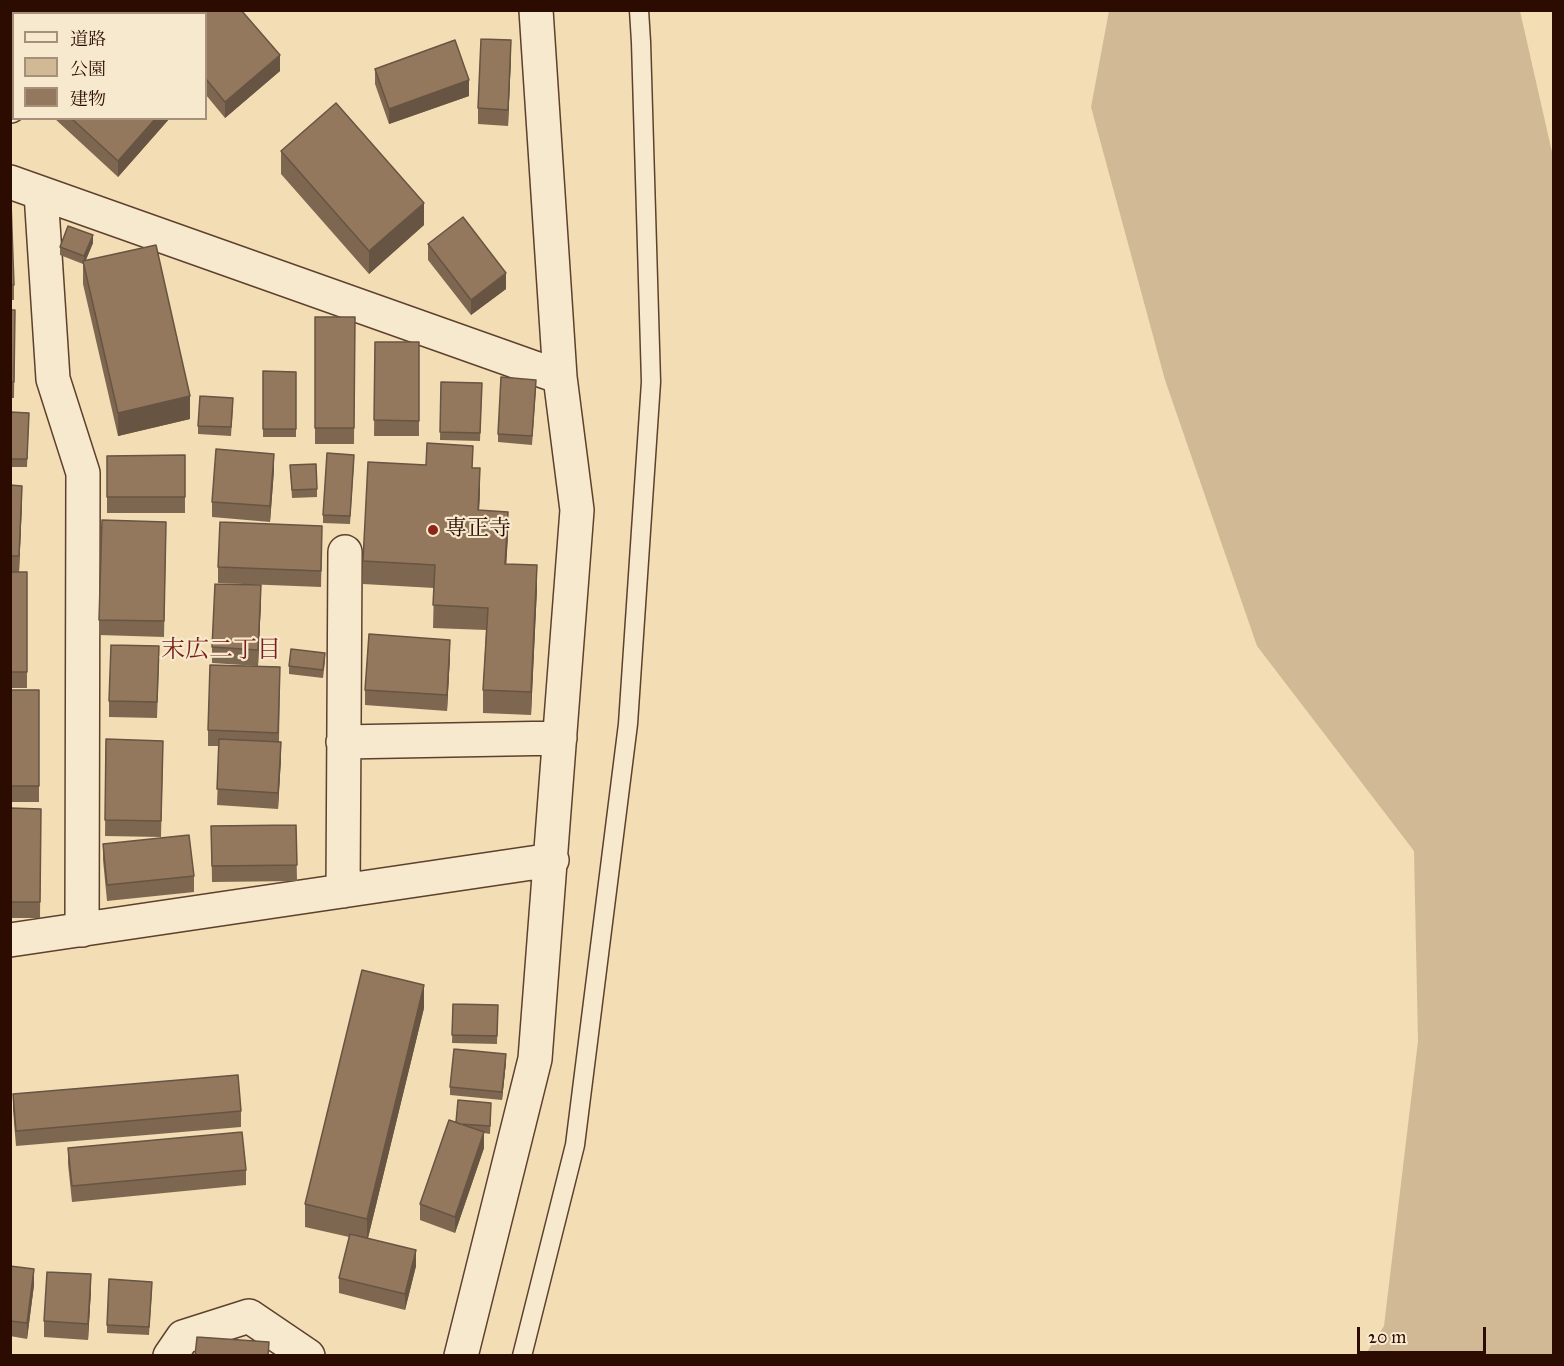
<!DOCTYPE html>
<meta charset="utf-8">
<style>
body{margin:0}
#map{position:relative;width:1564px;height:1366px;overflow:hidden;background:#f3ddb4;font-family:"IM FELL Great Primer","Noto Serif JP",serif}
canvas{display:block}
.frame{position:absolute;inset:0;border:12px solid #2c0b01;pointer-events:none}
.legend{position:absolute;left:12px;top:12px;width:195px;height:108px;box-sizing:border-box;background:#f7e9ce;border:2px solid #a6907c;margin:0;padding:8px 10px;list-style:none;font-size:18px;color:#2c0b01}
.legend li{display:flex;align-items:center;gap:12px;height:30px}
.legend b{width:30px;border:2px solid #a6907c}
.scale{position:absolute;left:1357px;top:1327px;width:129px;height:27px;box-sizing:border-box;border:3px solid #2c0b01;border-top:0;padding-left:8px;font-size:18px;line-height:21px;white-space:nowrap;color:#2c0b01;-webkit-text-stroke:4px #f7e9ce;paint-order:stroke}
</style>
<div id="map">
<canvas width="1564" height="1366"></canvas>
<div class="frame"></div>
<ul class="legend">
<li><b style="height:8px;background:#f7e9ce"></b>道路</li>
<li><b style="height:16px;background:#d1b996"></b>公園</li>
<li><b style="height:16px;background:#93785e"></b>建物</li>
</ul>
<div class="scale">20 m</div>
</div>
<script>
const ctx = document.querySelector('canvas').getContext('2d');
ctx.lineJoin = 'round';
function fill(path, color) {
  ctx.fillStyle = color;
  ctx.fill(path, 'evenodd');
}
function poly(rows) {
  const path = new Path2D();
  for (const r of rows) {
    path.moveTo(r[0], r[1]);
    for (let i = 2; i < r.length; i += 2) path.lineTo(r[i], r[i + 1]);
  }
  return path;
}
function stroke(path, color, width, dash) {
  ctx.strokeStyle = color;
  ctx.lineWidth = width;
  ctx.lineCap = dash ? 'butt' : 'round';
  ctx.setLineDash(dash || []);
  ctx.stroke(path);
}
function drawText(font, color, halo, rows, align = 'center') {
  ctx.font = font + ' "IM FELL Great Primer","Noto Serif JP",serif';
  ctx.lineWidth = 4.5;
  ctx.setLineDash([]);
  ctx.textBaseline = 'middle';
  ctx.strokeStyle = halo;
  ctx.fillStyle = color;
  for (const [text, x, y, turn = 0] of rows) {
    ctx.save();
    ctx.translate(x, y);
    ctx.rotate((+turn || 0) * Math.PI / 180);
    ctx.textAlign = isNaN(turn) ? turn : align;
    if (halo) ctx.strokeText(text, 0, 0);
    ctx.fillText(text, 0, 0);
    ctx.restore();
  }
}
fill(poly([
 [1109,11,1520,11,1554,161,1553,1355,1365,1355,1384,1326,1418,1041,1414,851,1257,646,1165,380,1091,107]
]), '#d1b996');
const service = poly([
 [522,1356,575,1145,628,724,651,382,641,42,639,10]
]);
const minor = poly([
 [57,14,58,10],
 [10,106,14,100],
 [10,182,560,377],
 [41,193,53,379,83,473,82,930],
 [343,742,560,738],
 [343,891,345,552],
 [10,940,552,860],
 [170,1356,183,1337,249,1316,308,1356],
 [461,1356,535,1059,577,510,560,377,536,10]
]);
stroke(service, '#5e402e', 21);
stroke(minor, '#5e402e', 36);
stroke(service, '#f7e9ce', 18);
stroke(minor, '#f7e9ce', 33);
fill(poly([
 [206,14,280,71,225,118,206,95],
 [511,56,508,126,478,124,478,108],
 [375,69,469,96,389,124,375,84],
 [54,118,170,118,118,177],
 [281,151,424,225,369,274,281,174],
 [10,202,14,285,14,300,10,300],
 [93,243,86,260,190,419,118,436,83,284,83,264,60,255,60,247],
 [428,244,506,289,471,315,428,260],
 [10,310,15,310,14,398,10,398],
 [315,317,355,317,354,444,315,444],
 [375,342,419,342,419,436,374,436],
 [263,371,296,372,296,437,263,437],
 [441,382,482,383,480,441,440,440],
 [536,388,532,445,498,442,498,434],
 [233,406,231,436,198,434,198,426],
 [10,412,29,413,27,467,10,467],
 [185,455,185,513,107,513,107,456],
 [354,463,350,524,323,523,323,515],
 [290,465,317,489,317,497,292,498],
 [473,468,480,491,479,510,508,535,506,564,537,588,531,715,483,713,483,690,486,630,433,628,434,588,363,584,363,561],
 [274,470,270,522,212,517,212,502],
 [10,485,22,502,19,572,27,572,27,688,10,688],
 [166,537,164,637,99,635,99,620],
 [322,542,321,587,218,583,218,567],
 [261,601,258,666,212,663,212,647],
 [450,656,447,711,365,705,365,690],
 [325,661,323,678,289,674,289,666],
 [159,662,157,718,109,717,109,701],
 [280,683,279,742,281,758,278,809,217,805,219,746,208,746,208,730],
 [10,690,39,690,39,802,10,802],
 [106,739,163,756,161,837,105,836],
 [10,808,41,809,40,918,10,918],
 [296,825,297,881,212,882,211,826],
 [103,844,194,876,194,892,107,901,103,860],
 [453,1004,498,1005,497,1044,452,1043],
 [424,1008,368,1238,416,1266,405,1310,339,1293,339,1278,349,1237,305,1227,305,1204],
 [506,1062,502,1100,450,1095,450,1087],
 [13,1094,241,1111,241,1127,16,1146,13,1110],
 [491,1111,490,1134,484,1133,484,1148,455,1233,420,1220,420,1204,456,1122],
 [68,1148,246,1170,246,1185,72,1202,68,1164],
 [10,1266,34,1285,27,1339,10,1336],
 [91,1290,88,1340,44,1337,44,1321],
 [152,1290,149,1335,107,1333,107,1325]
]), '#7e6751');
fill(poly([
 [511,40,511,56,508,126,508,110],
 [280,55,280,71,225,118,225,102],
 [469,80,469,96,389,124,389,109],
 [156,118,170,118,118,177,118,161],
 [424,203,424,225,369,274,369,251],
 [93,235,93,243,84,264,84,256],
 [506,273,506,289,471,315,471,300],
 [190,396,190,419,118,436,118,413],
 [274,454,274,470,270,522,270,506],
 [480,468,480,491,478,533,478,510],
 [22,486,22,502,19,572,19,556],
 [508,512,508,535,505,587,505,564],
 [537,565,537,588,531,715,531,692],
 [261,585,261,601,258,666,258,650],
 [450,640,450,656,447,711,447,695],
 [281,742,281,758,278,809,278,793],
 [424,985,424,1008,367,1242,367,1219],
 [506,1054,506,1062,502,1100,502,1092],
 [484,1132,484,1148,455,1233,455,1217],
 [416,1250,416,1266,405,1310,405,1294],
 [34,1269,34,1285,27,1339,27,1323],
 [91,1274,91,1290,88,1340,88,1324]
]), '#675442');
const building = poly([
 [71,10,98,10,99,14,67,14,71,10],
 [191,10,241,10,280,55,225,102,206,79,206,14,187,14,191,10],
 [481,39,511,40,508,110,478,108,481,39],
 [455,40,469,80,389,109,375,69,455,40],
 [336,103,424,203,369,251,281,151,336,103],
 [71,118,156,118,118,161,71,118],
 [11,202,14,285,10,285,10,202,11,202],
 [463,217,506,273,471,300,428,244,463,217],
 [68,226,93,235,84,256,60,247,68,226],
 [156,245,190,396,118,413,83,261,156,245],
 [10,310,15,310,14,382,10,382,10,310],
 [315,317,355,317,354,428,315,428,315,317],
 [375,342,419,342,419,421,374,420,375,342],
 [263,371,296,372,296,429,263,429,263,371],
 [501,377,536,380,532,436,498,434,501,377],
 [441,382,482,383,480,433,440,432,441,382],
 [200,396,233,398,231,427,198,426,200,396],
 [10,412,29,413,27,459,10,459,10,412],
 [427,443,473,446,472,468,480,468,478,510,508,512,505,564,537,565,531,692,483,690,488,608,433,605,435,565,363,561,368,462,426,465,427,443],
 [216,449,274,454,270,506,212,502,216,449],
 [327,453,354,455,350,516,323,515,327,453],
 [185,455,185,497,107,497,107,456,185,455],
 [316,464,317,489,292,490,290,465,316,464],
 [10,485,22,486,19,556,10,556,10,485],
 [102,520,166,522,164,621,99,620,102,520],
 [220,522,322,526,321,571,218,567,220,522],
 [10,572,27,572,27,672,10,672,10,572],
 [215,584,261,585,258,650,212,647,215,584],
 [369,634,450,640,447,695,365,690,369,634],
 [111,645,159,646,157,702,109,701,111,645],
 [291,649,325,653,323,670,289,666,291,649],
 [210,665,280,667,278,733,208,730,210,665],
 [10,690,39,690,39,786,10,786,10,690],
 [106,739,163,741,161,821,105,820,106,739],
 [219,739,281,742,278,793,217,789,219,739],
 [10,808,41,809,40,902,10,902,10,808],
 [296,825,297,865,212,866,211,826,296,825],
 [189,835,194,876,107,885,103,844,189,835],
 [362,970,424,985,367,1219,305,1204,362,970],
 [453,1004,498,1005,497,1036,452,1035,453,1004],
 [454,1049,506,1054,502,1092,450,1087,454,1049],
 [238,1075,241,1111,16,1131,13,1094,238,1075],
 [458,1100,491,1103,490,1126,460,1124,456,1122,458,1100],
 [449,1120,484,1132,455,1217,420,1204,449,1120],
 [242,1132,246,1170,72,1186,68,1148,242,1132],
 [350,1234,416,1250,405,1294,339,1278,350,1234],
 [10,1266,34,1269,27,1323,10,1321,10,1266],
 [47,1272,91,1274,88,1324,44,1321,47,1272],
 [109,1279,152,1282,149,1327,107,1325,109,1279],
 [197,1337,269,1342,268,1356,195,1356,197,1337]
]);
fill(building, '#93785e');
stroke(building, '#675442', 1.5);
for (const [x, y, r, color] of [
 [433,530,6,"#8f2418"]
]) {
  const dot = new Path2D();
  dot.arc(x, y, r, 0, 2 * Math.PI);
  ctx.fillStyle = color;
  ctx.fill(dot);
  stroke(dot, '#f7e9ce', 2);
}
drawText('22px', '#2c0b01', '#f7e9ce', [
 ["専正寺",445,530]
], 'left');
drawText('24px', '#7a1f14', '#f7e9ce', [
 ["末広二丁目",221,651]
]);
</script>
